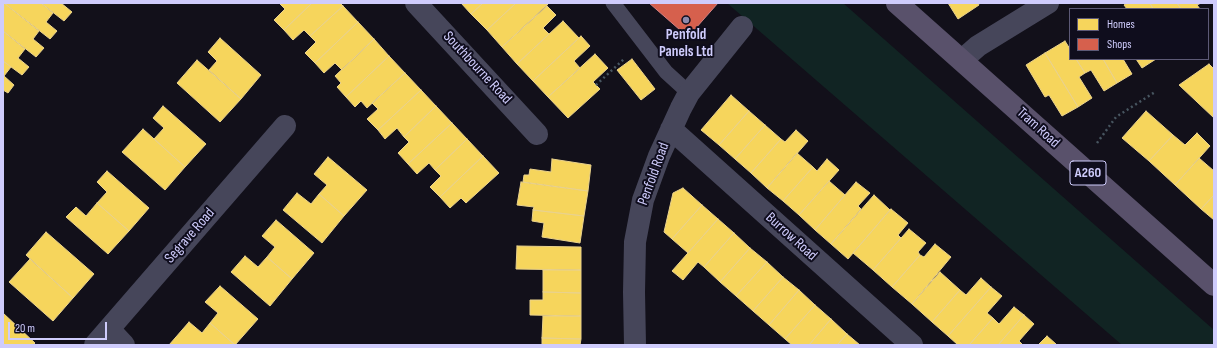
<!DOCTYPE html>
<style>
body{margin:0}
#map{position:relative;width:1217px;height:348px;overflow:hidden;background:#12101a;font-family:"Sofia Sans Condensed",sans-serif}
canvas{display:block}
.frame{position:absolute;inset:0;border:4px solid #cfccfc;pointer-events:none}
.legend{position:absolute;left:1069px;top:8px;width:140px;height:52px;box-sizing:border-box;background:#0f0d1d;border:1px solid #5c5976;margin:0;padding:5px 7px;list-style:none;font-size:12px;color:#cfccfc}
.legend li{display:flex;align-items:center;gap:8px;height:20px}
.legend b{width:20px;border:1px solid #5c5976}
.scale{position:absolute;left:8px;top:322px;width:99px;height:18px;box-sizing:border-box;border:2px solid #cfccfc;border-top:0;padding-left:5px;font-size:12px;line-height:14px;white-space:nowrap;color:#cfccfc;-webkit-text-stroke:3px #0f0d1d;paint-order:stroke}
</style>
<div id="map">
<canvas width="1217" height="348"></canvas>
<div class="frame"></div>
<ul class="legend">
<li><b style="height:11px;background:#f6d55c"></b>Homes</li>
<li><b style="height:11px;background:#d6604d"></b>Shops</li>
</ul>
<div class="scale">20 m</div>
</div>
<script>
const ctx = document.querySelector('canvas').getContext('2d');
ctx.lineJoin = 'round';
function fill(path, color) {
  ctx.fillStyle = color;
  ctx.fill(path, 'evenodd');
}
function poly(rows) {
  const path = new Path2D();
  for (const r of rows) {
    path.moveTo(r[0], r[1]);
    for (let i = 2; i < r.length; i += 2) path.lineTo(r[i], r[i + 1]);
  }
  return path;
}
function stroke(path, color, width, dash) {
  ctx.strokeStyle = color;
  ctx.lineWidth = width;
  ctx.lineCap = dash ? 'butt' : 'round';
  ctx.setLineDash(dash || []);
  ctx.stroke(path);
}
function drawText(font, color, halo, rows, align = 'center') {
  ctx.font = font + ' "Sofia Sans Condensed",sans-serif';
  ctx.lineWidth = 4;
  ctx.setLineDash([]);
  ctx.textBaseline = 'middle';
  ctx.strokeStyle = halo;
  ctx.fillStyle = color;
  for (const [text, x, y, turn = 0] of rows) {
    ctx.save();
    ctx.translate(x, y);
    ctx.rotate((+turn || 0) * Math.PI / 180);
    ctx.textAlign = isNaN(turn) ? turn : align;
    if (halo) ctx.strokeText(text, 0, 0);
    ctx.fillText(text, 0, 0);
    ctx.restore();
  }
}
fill(poly([
 [727,3,843,3,1214,330,1214,345,1122,345]
]), '#112423');
const homes = poly([
 [4,3,41,3,53,13,46,22,57,31,50,39,4,3],
 [4,3,39,31,33,39,44,48,36,57,3,31,4,3],
 [41,3,61,3,72,12,64,21,41,3],
 [279,3,312,3,284,30,274,20,285,9,279,3],
 [312,3,340,3,343,6,310,36,304,30,293,40,284,30,312,3],
 [461,3,483,3,471,14,461,3],
 [483,3,516,3,487,30,471,14,483,3],
 [516,3,548,4,502,47,487,30,516,3],
 [948,3,978,3,979,5,958,19,948,3],
 [1127,3,1150,3,1153,9,1127,9,1124,5,1127,3],
 [1150,3,1177,3,1181,9,1153,9,1150,3],
 [1177,3,1201,3,1197,5,1200,9,1181,9,1177,3],
 [343,6,358,22,315,63,305,53,316,42,310,36,343,6],
 [547,6,556,15,543,28,549,34,517,64,502,47,547,6],
 [563,21,579,38,533,81,517,64,563,21],
 [358,22,374,39,342,70,335,63,324,73,315,63,358,22],
 [3,31,25,49,18,58,29,67,22,75,3,61,3,31],
 [581,36,590,46,574,61,580,68,548,97,533,81,581,36],
 [220,38,261,75,241,99,209,70,217,61,208,52,220,38],
 [374,39,389,56,346,97,337,87,341,83,335,76,374,39],
 [1065,41,1070,49,1070,59,1076,59,1085,73,1079,77,1092,98,1078,107,1045,53,1065,41],
 [1045,53,1078,107,1062,116,1049,95,1045,97,1026,65,1045,53],
 [595,54,608,68,593,82,600,89,568,118,548,97,595,54],
 [389,56,405,73,367,108,361,101,355,107,346,97,389,56],
 [632,59,655,89,641,100,617,70,632,59],
 [1076,59,1103,59,1117,83,1104,91,1091,70,1085,73,1076,59],
 [1103,59,1123,59,1132,74,1117,83,1103,59],
 [1136,59,1156,59,1142,68,1136,59],
 [197,60,241,99,220,122,177,83,197,60],
 [3,61,11,67,4,76,14,85,8,93,3,90,3,61],
 [1209,64,1214,69,1214,118,1179,85,1209,64],
 [405,73,421,90,378,130,367,119,378,109,372,103,405,73],
 [421,90,436,106,404,137,397,128,385,139,378,130,421,90],
 [731,95,749,111,719,145,701,130,731,95],
 [163,106,206,144,185,167,154,139,164,128,153,118,163,106],
 [436,106,452,123,408,164,398,153,409,142,404,137,436,106],
 [749,111,765,125,735,159,719,145,749,111],
 [1146,111,1173,135,1149,161,1122,138,1146,111],
 [452,123,467,139,435,170,429,163,417,174,408,164,452,123],
 [765,125,781,139,751,173,735,159,765,125],
 [143,129,185,167,165,190,122,152,143,129],
 [796,130,808,141,767,188,751,173,781,139,785,142,796,130],
 [1197,133,1210,146,1175,185,1149,161,1173,135,1185,145,1197,133],
 [467,139,483,156,440,197,430,187,441,176,435,170,467,139],
 [797,153,813,167,783,201,767,188,797,153],
 [483,156,499,173,466,203,461,198,450,208,440,197,483,156],
 [328,157,367,190,344,216,319,194,327,185,314,174,328,157],
 [1199,158,1214,171,1214,195,1201,209,1175,185,1199,158],
 [552,159,591,165,588,191,523,182,524,175,529,175,530,169,551,172,552,159],
 [827,159,839,170,799,215,783,201,813,167,817,171,827,159],
 [107,171,149,208,129,231,97,203,107,192,97,182,107,171],
 [829,181,845,195,815,230,799,215,829,181],
 [521,182,588,191,584,216,533,210,534,207,517,205,521,182],
 [856,182,870,193,858,206,861,209,831,244,815,230,856,182],
 [683,188,702,205,672,239,664,232,673,193,683,188],
 [297,193,311,204,319,194,344,216,322,243,283,210,297,193],
 [874,195,890,210,848,259,831,244,874,195],
 [1214,195,1214,220,1201,209,1214,195],
 [97,203,129,231,108,254,66,217,76,207,86,216,97,203],
 [702,205,718,219,688,253,672,239,702,205],
 [891,209,908,223,898,235,901,238,873,270,853,253,891,209],
 [533,210,584,216,580,243,542,237,544,223,532,221,533,210],
 [718,219,734,233,704,267,698,262,683,280,672,271,718,219],
 [276,220,314,253,292,279,267,257,275,247,262,236,276,220],
 [909,229,926,243,918,252,920,255,892,287,873,270,909,229],
 [46,232,94,274,73,298,26,255,46,232],
 [734,233,750,248,720,282,704,267,734,233],
 [935,244,951,257,912,304,892,287,920,255,924,257,935,244],
 [517,246,581,247,581,270,516,269,517,246],
 [750,248,767,262,736,296,720,282,750,248],
 [245,256,258,267,267,257,292,279,270,306,231,272,245,256],
 [30,259,73,298,53,321,9,282,30,259],
 [767,262,783,277,753,311,736,296,767,262],
 [543,270,581,270,581,293,543,292,543,270],
 [940,272,960,290,932,322,912,304,940,272],
 [783,277,799,290,769,325,753,311,783,277],
 [981,278,991,287,948,336,932,322,960,290,966,295,981,278],
 [220,286,258,319,235,345,210,323,218,313,205,302,220,286],
 [991,287,1002,296,987,313,993,318,969,345,958,345,948,336,991,287],
 [799,290,815,305,785,339,769,325,799,290],
 [543,292,581,293,581,316,530,315,530,300,543,300,543,292],
 [815,305,831,319,809,345,792,345,785,339,815,305],
 [1014,307,1024,315,998,345,969,345,993,318,999,324,1014,307],
 [3,313,35,343,33,345,3,345,3,313],
 [1024,315,1034,324,1019,341,1023,345,998,345,1024,315],
 [543,316,581,316,581,339,542,338,543,316],
 [831,319,847,334,837,345,809,345,831,319],
 [189,322,202,333,210,323,235,345,169,345,189,322],
 [847,334,860,345,837,345,847,334],
 [1047,336,1056,344,1055,345,1038,345,1047,336],
 [542,338,581,339,580,345,542,345,542,338]
]);
fill(homes, '#f6d55c');
stroke(homes, '#ead28c', 1);
const shops = poly([
 [649,3,718,3,688,37,649,3]
]);
fill(shops, '#d6604d');
stroke(shops, '#d48082', 1);
stroke(poly([
 [596,85,624,59],
 [1097,143,1116,117,1155,92]
]), '#485661', 2.5, [2, 3]);
stroke(poly([
 [613,3,666,72,689,93]
]), '#46465a', 15);
stroke(poly([
 [416,3,537,134],
 [962,60,978,46,1048,3],
 [671,129,912,345],
 [109,329,124,345],
 [95,345,285,126],
 [635,345,634,292,635,242,643,200,659,156,681,108,689,93,742,27]
]), '#46465a', 22);
stroke(poly([
 [897,3,1214,285]
]), '#59516b', 22);
for (const [x, y, r, color] of [
 [686,20,4,"#8d8aad"]
]) {
  const dot = new Path2D();
  dot.arc(x, y, r, 0, 2 * Math.PI);
  ctx.fillStyle = color;
  ctx.fill(dot);
  stroke(dot, '#0f0d1d', 1.5);
}
for (const [x, y, w] of [
 [1088,173,36]
]) {
  const box = new Path2D();
  box.roundRect(x - w / 2, y - 12, w, 24, 3);
  ctx.fillStyle = '#0f0d1d';
  ctx.fill(box);
  stroke(box, '#cfccfc', 1);
}
drawText('bold 14px', '#cfccfc', null, [
 ["A260",1088,173]
]);
drawText('bold 15px', '#cfccfc', '#0f0d1d', [
 ["Penfold",686,35],
 ["Panels Ltd",686,52]
]);
drawText('15px', '#cfccfc', '#0f0d1d', [
 ["Southbourne Road",477,68,47],
 ["Tram Road",1038,128,42],
 ["Penfold Road",654,174,-70],
 ["Segrave Road",190,236,-49],
 ["Burrow Road",791,237,42]
]);
</script>
